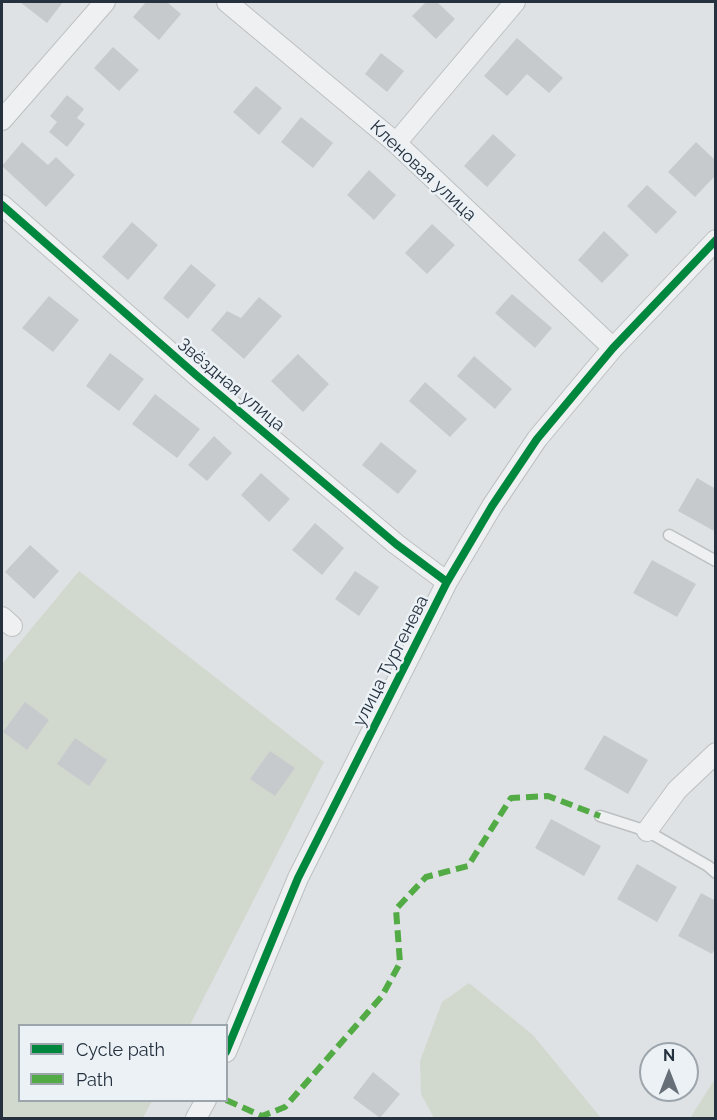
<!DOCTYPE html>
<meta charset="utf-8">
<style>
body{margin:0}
#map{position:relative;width:717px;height:1120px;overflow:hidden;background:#dfe2e4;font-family:Raleway,sans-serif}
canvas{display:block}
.frame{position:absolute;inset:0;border:3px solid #25313e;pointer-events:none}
.legend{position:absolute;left:18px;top:1024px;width:210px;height:78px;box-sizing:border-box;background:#ebf1f5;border:2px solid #9ca4ac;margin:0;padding:8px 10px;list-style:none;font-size:18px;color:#25313e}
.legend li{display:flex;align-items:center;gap:12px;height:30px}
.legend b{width:30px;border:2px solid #9ca4ac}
.north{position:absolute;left:639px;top:1042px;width:60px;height:60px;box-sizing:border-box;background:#ebf1f5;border:2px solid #9ca4ac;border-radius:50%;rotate:0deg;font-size:16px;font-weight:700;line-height:24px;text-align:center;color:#25313e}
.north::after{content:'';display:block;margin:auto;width:21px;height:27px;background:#666f78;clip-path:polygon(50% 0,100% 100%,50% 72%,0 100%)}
</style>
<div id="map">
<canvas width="717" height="1120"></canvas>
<div class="frame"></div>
<ul class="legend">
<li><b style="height:8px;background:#00873e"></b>Cycle path</li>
<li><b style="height:8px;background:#53ab46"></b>Path</li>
</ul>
<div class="north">N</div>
</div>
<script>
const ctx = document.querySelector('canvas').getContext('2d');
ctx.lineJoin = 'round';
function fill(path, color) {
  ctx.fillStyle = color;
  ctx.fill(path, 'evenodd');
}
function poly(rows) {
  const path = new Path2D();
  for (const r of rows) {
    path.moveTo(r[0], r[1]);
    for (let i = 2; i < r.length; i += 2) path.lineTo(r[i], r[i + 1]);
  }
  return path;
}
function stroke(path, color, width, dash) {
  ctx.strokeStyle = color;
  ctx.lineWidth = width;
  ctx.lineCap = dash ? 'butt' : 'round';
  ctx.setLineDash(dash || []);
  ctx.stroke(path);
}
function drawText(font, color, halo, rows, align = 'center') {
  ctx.font = font + ' Raleway,sans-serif';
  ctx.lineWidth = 5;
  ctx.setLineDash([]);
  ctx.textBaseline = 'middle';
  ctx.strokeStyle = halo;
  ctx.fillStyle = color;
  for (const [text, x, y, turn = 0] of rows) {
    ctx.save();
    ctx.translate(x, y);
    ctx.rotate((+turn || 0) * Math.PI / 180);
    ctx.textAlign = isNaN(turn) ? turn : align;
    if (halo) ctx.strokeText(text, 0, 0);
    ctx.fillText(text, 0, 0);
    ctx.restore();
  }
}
fill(poly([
 [79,571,324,762,190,1025,20,1026,20,1100,152,1101,143,1118,2,1118,2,664],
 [469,983,533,1035,601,1118,434,1118,421,1094,420,1061,442,1002],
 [715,1079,715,1118,690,1118]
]), '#d1d9cf');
fill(poly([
 [20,2,63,2,47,23],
 [146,2,167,2,181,14,159,40,133,17],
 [426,2,437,2,455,19,436,39,412,16],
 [517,38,563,78,549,93,527,74,507,96,484,76],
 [113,47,139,70,119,91,94,68],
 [381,53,404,71,387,92,365,74],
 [256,86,282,108,259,135,233,112],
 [67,95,84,109,77,118,85,124,67,147,49,132,57,122,50,116],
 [301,117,333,143,313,168,281,142],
 [493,134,516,155,487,187,464,166],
 [22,142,48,165,56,157,75,175,46,207,2,166],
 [696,142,716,161,716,175,695,197,668,172],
 [369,170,396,195,374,220,347,195],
 [647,185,677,212,656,234,627,206],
 [132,222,158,245,128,280,102,257],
 [432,224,455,245,427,274,405,253],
 [604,231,629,255,602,283,578,260],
 [191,264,216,285,188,319,163,298],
 [512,294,552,328,535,348,495,313],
 [49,296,79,320,53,352,22,328],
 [259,297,282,316,244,359,211,330,227,311,241,318],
 [110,353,144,379,119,411,86,386],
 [298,354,329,384,303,412,271,381],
 [474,356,512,389,495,409,457,376],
 [425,382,467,419,450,437,409,401],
 [155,394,200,429,177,458,132,424],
 [214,436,232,453,207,481,188,465],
 [381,442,417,471,398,494,362,465],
 [261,473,290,499,269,522,241,495],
 [697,478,716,489,716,532,678,511],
 [315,523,344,548,322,575,292,550],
 [30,545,59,571,34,599,5,572],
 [652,560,696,584,677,617,633,593],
 [355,571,379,587,359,616,335,599],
 [25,702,49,720,27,750,3,732],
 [604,735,648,760,628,794,584,769],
 [75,738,107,760,89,786,57,764],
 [270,751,295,768,275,796,250,779],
 [551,819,601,846,584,876,535,848],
 [637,864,677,887,657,922,617,899],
 [701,893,716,901,716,947,712,954,678,936],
 [373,1072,400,1094,380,1118,353,1098]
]), '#c7cacc');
const lane = poly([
 [669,535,716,561],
 [600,816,647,831,708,866,716,873]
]);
const street = poly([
 [227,2,396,143,613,348],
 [2,120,105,2],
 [396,143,515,2],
 [2,205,196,375,396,544,447,582],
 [2,617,12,626],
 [647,831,677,790,716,753],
 [226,1052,298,878,447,582,492,506,537,439,613,348,716,240],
 [196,1118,206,1100]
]);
stroke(lane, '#bdc0c2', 13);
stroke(street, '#bdc0c2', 22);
stroke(lane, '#eef0f1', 10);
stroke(street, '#eef0f1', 20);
stroke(poly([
 [226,1100,262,1116,285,1107,382,996,400,963,396,909,426,877,468,866,511,798,548,796,600,816]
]), '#53ab46', 6, [12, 6]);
stroke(poly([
 [2,205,196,375,396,544,447,582],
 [226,1052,298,878,447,582,492,506,537,439,613,348,716,240]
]), '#00873e', 8);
drawText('18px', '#25313e', '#ebf1f5', [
 ["Кленовая улица",423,171,43],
 ["Звёздная улица",231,385,40],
 ["улица Тургенева",391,661,-63]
]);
</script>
